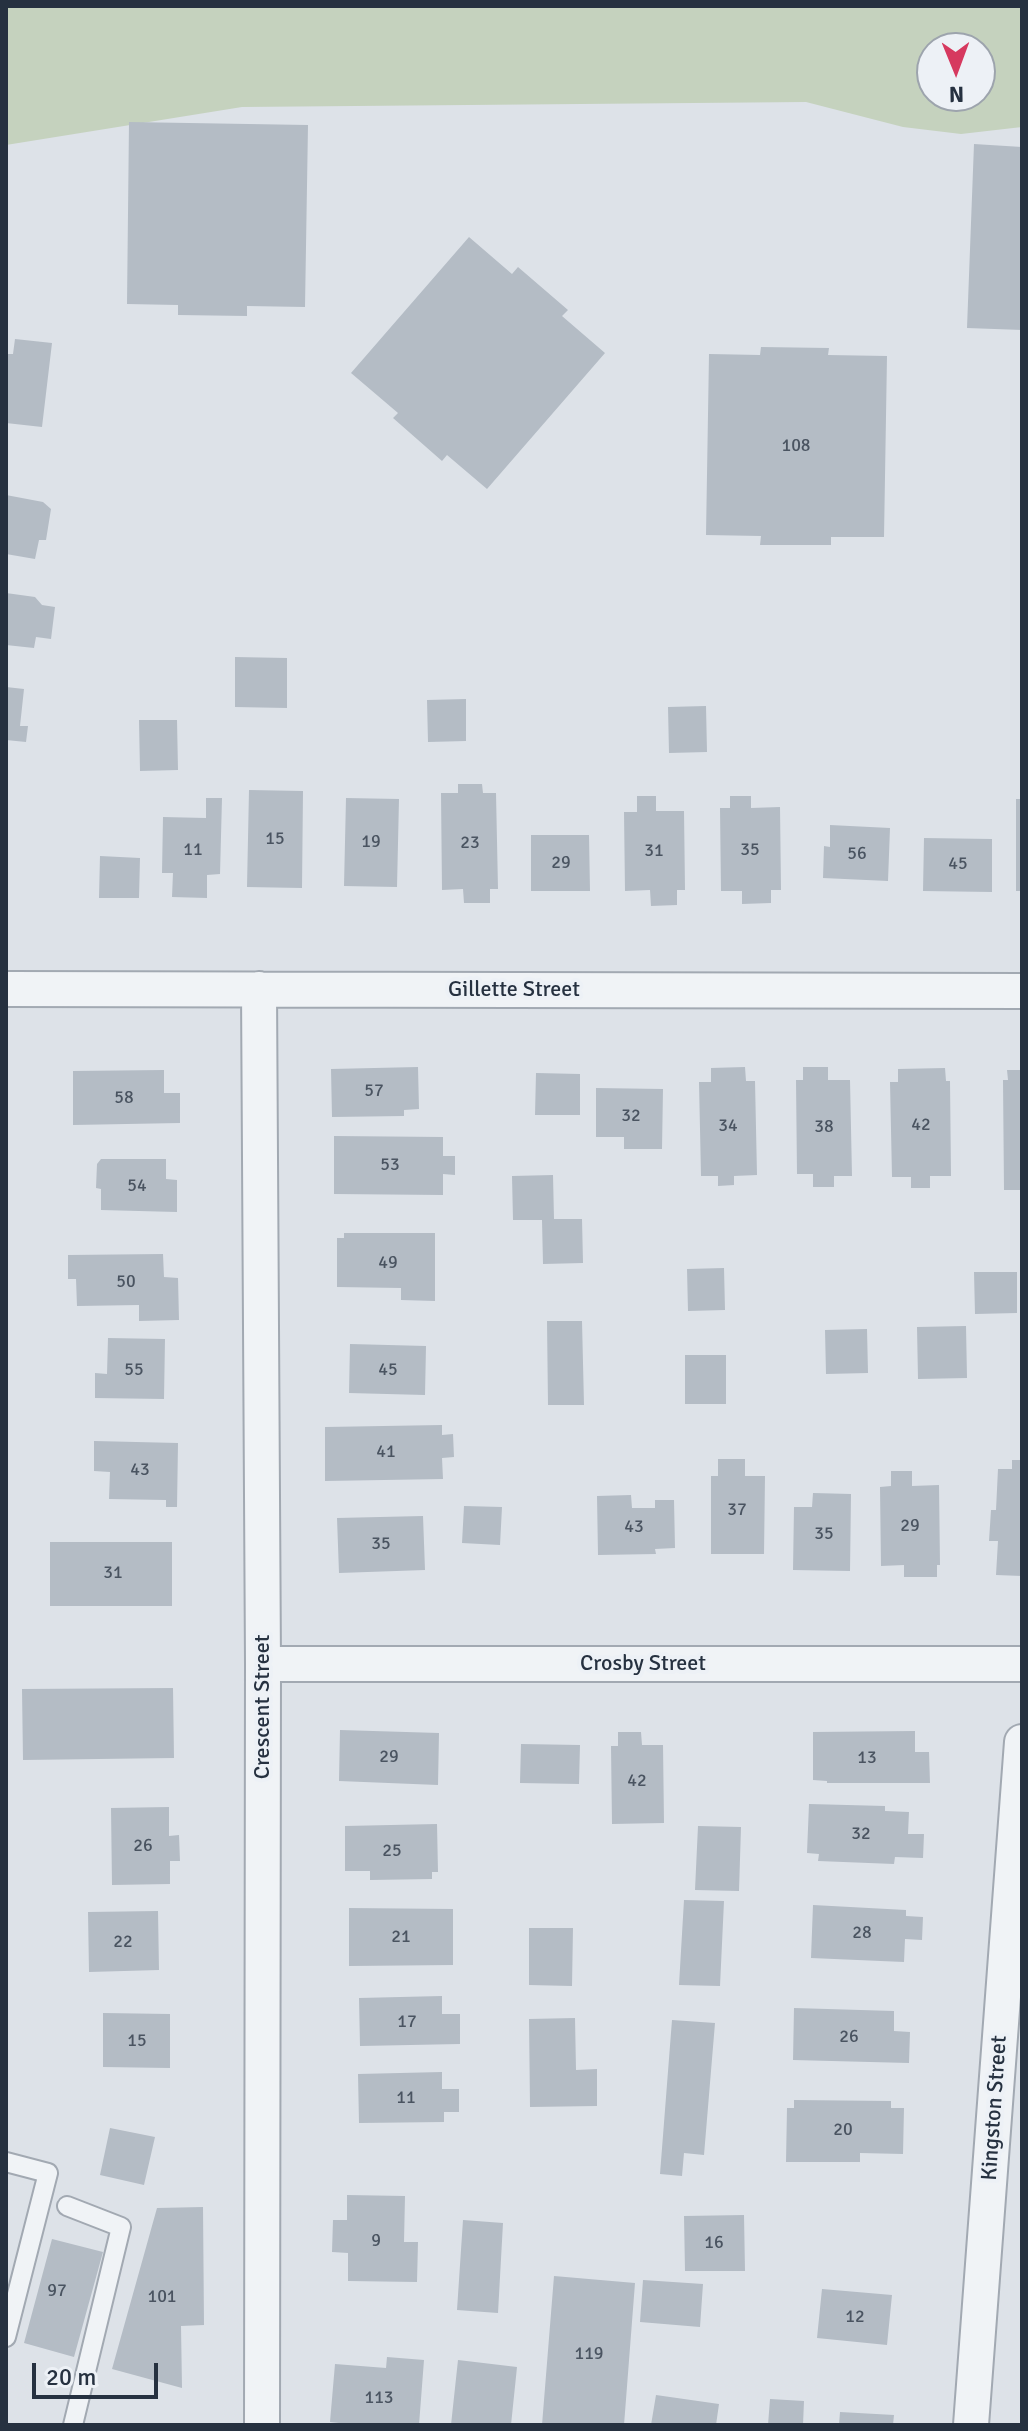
<!DOCTYPE html>
<style>
body{margin:0}
#map{position:relative;width:1028px;height:2431px;overflow:hidden;background:#dde2e8;font-family:Signika,sans-serif}
canvas{display:block}
.frame{position:absolute;inset:0;border:8px solid #263140;pointer-events:none}
.north{position:absolute;left:916px;top:32px;width:80px;height:80px;box-sizing:border-box;background:#edf1f6;border:2px solid #9da4ad;border-radius:50%;rotate:179deg;font-size:22px;font-weight:700;line-height:32px;text-align:center;color:#263140}
.north::after{content:'';display:block;margin:auto;width:28px;height:36px;background:#d6395f;clip-path:polygon(50% 0,100% 100%,50% 72%,0 100%)}
.scale{position:absolute;left:32px;top:2363px;width:126px;height:36px;box-sizing:border-box;border:4px solid #263140;border-top:0;padding-left:10px;font-size:24px;line-height:28px;white-space:nowrap;color:#263140;-webkit-text-stroke:6px #edf1f6;paint-order:stroke}
</style>
<div id="map">
<canvas width="1028" height="2431"></canvas>
<div class="frame"></div>
<div class="north">N</div>
<div class="scale">20 m</div>
</div>
<script>
const ctx = document.querySelector('canvas').getContext('2d');
ctx.lineJoin = 'round';
function fill(path, color) {
  ctx.fillStyle = color;
  ctx.fill(path, 'evenodd');
}
function poly(rows) {
  const path = new Path2D();
  for (const r of rows) {
    path.moveTo(r[0], r[1]);
    for (let i = 2; i < r.length; i += 2) path.lineTo(r[i], r[i + 1]);
  }
  return path;
}
function stroke(path, color, width, dash) {
  ctx.strokeStyle = color;
  ctx.lineWidth = width;
  ctx.lineCap = dash ? 'butt' : 'round';
  ctx.setLineDash(dash || []);
  ctx.stroke(path);
}
function drawText(font, color, halo, rows, align = 'center') {
  ctx.font = font + ' Signika,sans-serif';
  ctx.lineWidth = 8;
  ctx.setLineDash([]);
  ctx.textBaseline = 'middle';
  ctx.strokeStyle = halo;
  ctx.fillStyle = color;
  for (const [text, x, y, turn = 0] of rows) {
    ctx.save();
    ctx.translate(x, y);
    ctx.rotate((+turn || 0) * Math.PI / 180);
    ctx.textAlign = isNaN(turn) ? turn : align;
    if (halo) ctx.strokeText(text, 0, 0);
    ctx.fillText(text, 0, 0);
    ctx.restore();
  }
}
fill(poly([
 [6,6,1022,6,1022,127,961,134,903,127,806,102,242,107,6,145],
 [932,48,980,48,980,96,932,96]
]), '#c5d2be');
fill(poly([
 [129,122,308,125,305,307,247,306,247,316,178,315,178,305,127,304],
 [974,144,1022,147,1022,330,967,328],
 [469,237,512,274,518,267,568,310,562,316,605,353,487,489,447,455,442,461,393,418,398,413,351,373],
 [15,339,52,343,42,427,6,423,6,354,13,354],
 [761,347,829,348,828,355,887,356,884,537,831,537,831,545,760,545,761,536,706,535,709,354,760,355],
 [6,495,43,502,51,509,46,540,39,540,35,559,6,554],
 [6,593,35,597,42,605,55,607,51,639,36,637,34,648,6,645],
 [235,657,287,658,287,708,235,707],
 [6,687,24,689,20,726,28,726,26,742,6,740],
 [466,699,466,741,428,742,427,700],
 [706,706,707,752,669,753,668,707],
 [139,720,177,720,178,770,140,771],
 [458,784,482,784,483,793,496,793,498,889,490,889,490,903,464,903,463,889,442,890,441,793,458,793],
 [249,790,303,791,302,888,247,887],
 [637,796,656,796,656,811,684,811,685,890,677,890,677,905,651,906,650,890,625,891,624,812,637,812],
 [730,796,751,796,751,808,780,807,781,890,771,890,771,903,742,904,742,891,721,891,720,808,730,808],
 [206,798,222,798,220,874,207,875,207,898,172,897,173,873,162,873,163,817,206,818],
 [346,798,399,799,397,887,344,886],
 [1016,799,1022,799,1022,891,1016,891],
 [830,825,890,828,888,881,823,878,824,846,830,847],
 [531,835,589,835,590,891,531,891],
 [924,838,992,839,992,892,923,891],
 [100,856,140,858,139,898,99,898],
 [418,1067,419,1109,404,1110,404,1116,332,1117,331,1069],
 [745,1067,746,1081,755,1081,757,1175,734,1176,734,1185,718,1186,718,1176,701,1176,699,1082,711,1082,711,1068],
 [803,1067,828,1067,828,1080,850,1080,852,1176,834,1176,834,1187,813,1187,813,1174,797,1174,796,1080,803,1080],
 [945,1068,946,1081,950,1081,951,1176,930,1176,930,1188,911,1188,911,1177,892,1177,890,1082,898,1082,898,1069],
 [164,1070,164,1093,180,1093,180,1123,73,1125,73,1071],
 [1007,1070,1022,1070,1022,1190,1004,1190,1003,1080,1008,1080],
 [536,1073,580,1074,580,1115,535,1115],
 [596,1088,663,1089,662,1149,624,1149,624,1137,596,1137],
 [334,1136,443,1137,443,1156,455,1156,455,1175,443,1174,443,1195,334,1194],
 [101,1159,166,1159,166,1179,177,1180,177,1212,101,1210,101,1189,96,1188,97,1164],
 [553,1175,554,1219,582,1219,583,1263,543,1264,542,1220,513,1220,512,1176],
 [344,1233,435,1233,435,1301,401,1300,401,1288,337,1287,337,1238,344,1238],
 [163,1254,164,1277,178,1278,179,1320,139,1321,139,1305,77,1306,76,1279,68,1279,68,1255],
 [724,1268,725,1310,688,1311,687,1269],
 [974,1272,1017,1272,1017,1313,975,1314],
 [547,1321,582,1321,584,1405,548,1405],
 [966,1326,967,1378,918,1379,917,1327],
 [867,1329,868,1373,826,1374,825,1330],
 [108,1338,165,1339,164,1399,95,1398,95,1373,107,1374],
 [350,1344,426,1346,425,1395,349,1393],
 [685,1355,726,1355,726,1404,685,1404],
 [442,1425,442,1435,453,1434,454,1457,442,1458,443,1479,325,1481,325,1427],
 [94,1441,178,1443,177,1507,166,1507,166,1500,109,1499,110,1472,94,1471],
 [718,1459,745,1459,745,1476,765,1476,764,1554,711,1554,711,1476,718,1476],
 [1012,1460,1022,1460,1022,1576,996,1575,998,1541,989,1541,991,1510,996,1510,998,1469,1012,1469],
 [891,1471,912,1471,912,1486,939,1485,940,1565,937,1565,937,1577,904,1577,904,1565,881,1566,880,1487,891,1486],
 [813,1493,851,1494,850,1571,793,1570,794,1507,812,1507],
 [631,1495,632,1508,655,1508,655,1500,674,1500,675,1548,655,1549,656,1554,598,1555,597,1496],
 [464,1506,502,1507,500,1545,462,1543],
 [423,1516,425,1570,339,1573,337,1518],
 [50,1542,172,1542,172,1606,50,1606],
 [173,1688,174,1758,23,1760,22,1689],
 [340,1730,439,1733,438,1785,339,1781],
 [915,1731,915,1752,929,1752,930,1783,827,1783,827,1781,813,1780,813,1732],
 [618,1732,641,1732,642,1745,663,1745,664,1823,612,1824,611,1746,618,1746],
 [521,1744,580,1745,579,1784,520,1783],
 [809,1804,885,1806,885,1811,909,1812,908,1834,924,1834,923,1858,895,1857,894,1864,818,1861,819,1854,807,1853],
 [169,1807,169,1836,179,1835,180,1861,170,1861,170,1884,112,1885,111,1808],
 [437,1824,438,1872,432,1872,432,1879,370,1880,370,1871,345,1871,345,1826],
 [698,1826,741,1827,739,1891,695,1890],
 [684,1900,724,1901,720,1986,679,1985],
 [813,1905,906,1910,906,1916,923,1917,922,1940,905,1939,904,1962,811,1958],
 [349,1908,453,1909,453,1965,349,1966],
 [158,1911,159,1970,89,1972,88,1912],
 [529,1928,573,1928,572,1986,529,1985],
 [442,1996,442,2014,460,2014,460,2044,360,2046,359,1998],
 [794,2008,894,2011,894,2031,910,2032,909,2063,793,2060],
 [103,2013,170,2014,170,2068,103,2067],
 [575,2018,576,2070,597,2069,597,2106,530,2107,529,2019],
 [672,2020,715,2023,704,2155,684,2153,682,2176,660,2174],
 [442,2072,442,2089,459,2089,459,2112,444,2112,444,2122,359,2123,358,2074],
 [794,2100,891,2101,891,2108,904,2108,903,2154,860,2153,860,2162,786,2162,787,2108,794,2108],
 [110,2128,155,2137,144,2185,100,2175],
 [347,2195,405,2196,404,2242,418,2242,417,2282,348,2281,348,2253,332,2252,333,2220,347,2220],
 [203,2207,204,2325,181,2326,182,2388,112,2369,157,2208],
 [744,2215,745,2271,685,2271,684,2216],
 [463,2220,503,2223,498,2313,457,2310],
 [52,2239,103,2252,74,2357,24,2343],
 [554,2276,635,2283,624,2425,542,2425],
 [643,2280,703,2284,700,2327,640,2322],
 [822,2289,892,2295,887,2345,817,2338],
 [387,2357,424,2360,419,2425,357,2425,330,2422,335,2364,386,2368],
 [458,2360,517,2367,511,2425,451,2425],
 [656,2395,719,2404,716,2425,651,2425],
 [770,2399,804,2401,803,2425,768,2425],
 [840,2412,894,2415,893,2425,839,2425]
]), '#b4bcc5');
const lane = poly([
 [6,2162,48,2173,6,2337],
 [67,2206,121,2227,73,2425]
]);
const street = poly([
 [6,989,1022,991],
 [259,989,263,1664,262,2425],
 [263,1664,1022,1664],
 [971,2425,1022,1742]
]);
stroke(lane, '#a2a9b2', 22);
stroke(street, '#a2a9b2', 38);
stroke(lane, '#f0f3f6', 18);
stroke(street, '#f0f3f6', 34);
drawText('18px', '#4a5461', null, [
 ["108",796,446],
 ["15",275,839],
 ["19",371,842],
 ["23",470,843],
 ["11",193,850],
 ["35",750,850],
 ["31",654,851],
 ["56",857,854],
 ["29",561,863],
 ["45",958,864],
 ["57",374,1091],
 ["58",124,1098],
 ["32",631,1116],
 ["42",921,1125],
 ["34",728,1126],
 ["38",824,1127],
 ["53",390,1165],
 ["54",137,1186],
 ["49",388,1263],
 ["50",126,1282],
 ["55",134,1370],
 ["45",388,1370],
 ["41",386,1452],
 ["43",140,1470],
 ["37",737,1510],
 ["29",910,1526],
 ["43",634,1527],
 ["35",824,1534],
 ["35",381,1544],
 ["31",113,1573],
 ["29",389,1757],
 ["13",867,1758],
 ["42",637,1781],
 ["32",861,1834],
 ["26",143,1846],
 ["25",392,1851],
 ["28",862,1933],
 ["21",401,1937],
 ["22",123,1942],
 ["17",407,2022],
 ["26",849,2037],
 ["15",137,2041],
 ["11",406,2098],
 ["20",843,2130],
 ["9",376,2241],
 ["16",714,2243],
 ["97",57,2291],
 ["101",162,2297],
 ["12",855,2317],
 ["119",589,2354],
 ["113",379,2398]
]);
drawText('22px', '#263140', '#edf1f6', [
 ["Gillette Street",514,990],
 ["Crosby Street",643,1664],
 ["Crescent Street",263,1707,-90],
 ["Kingston Street",995,2108,-86]
]);
</script>
